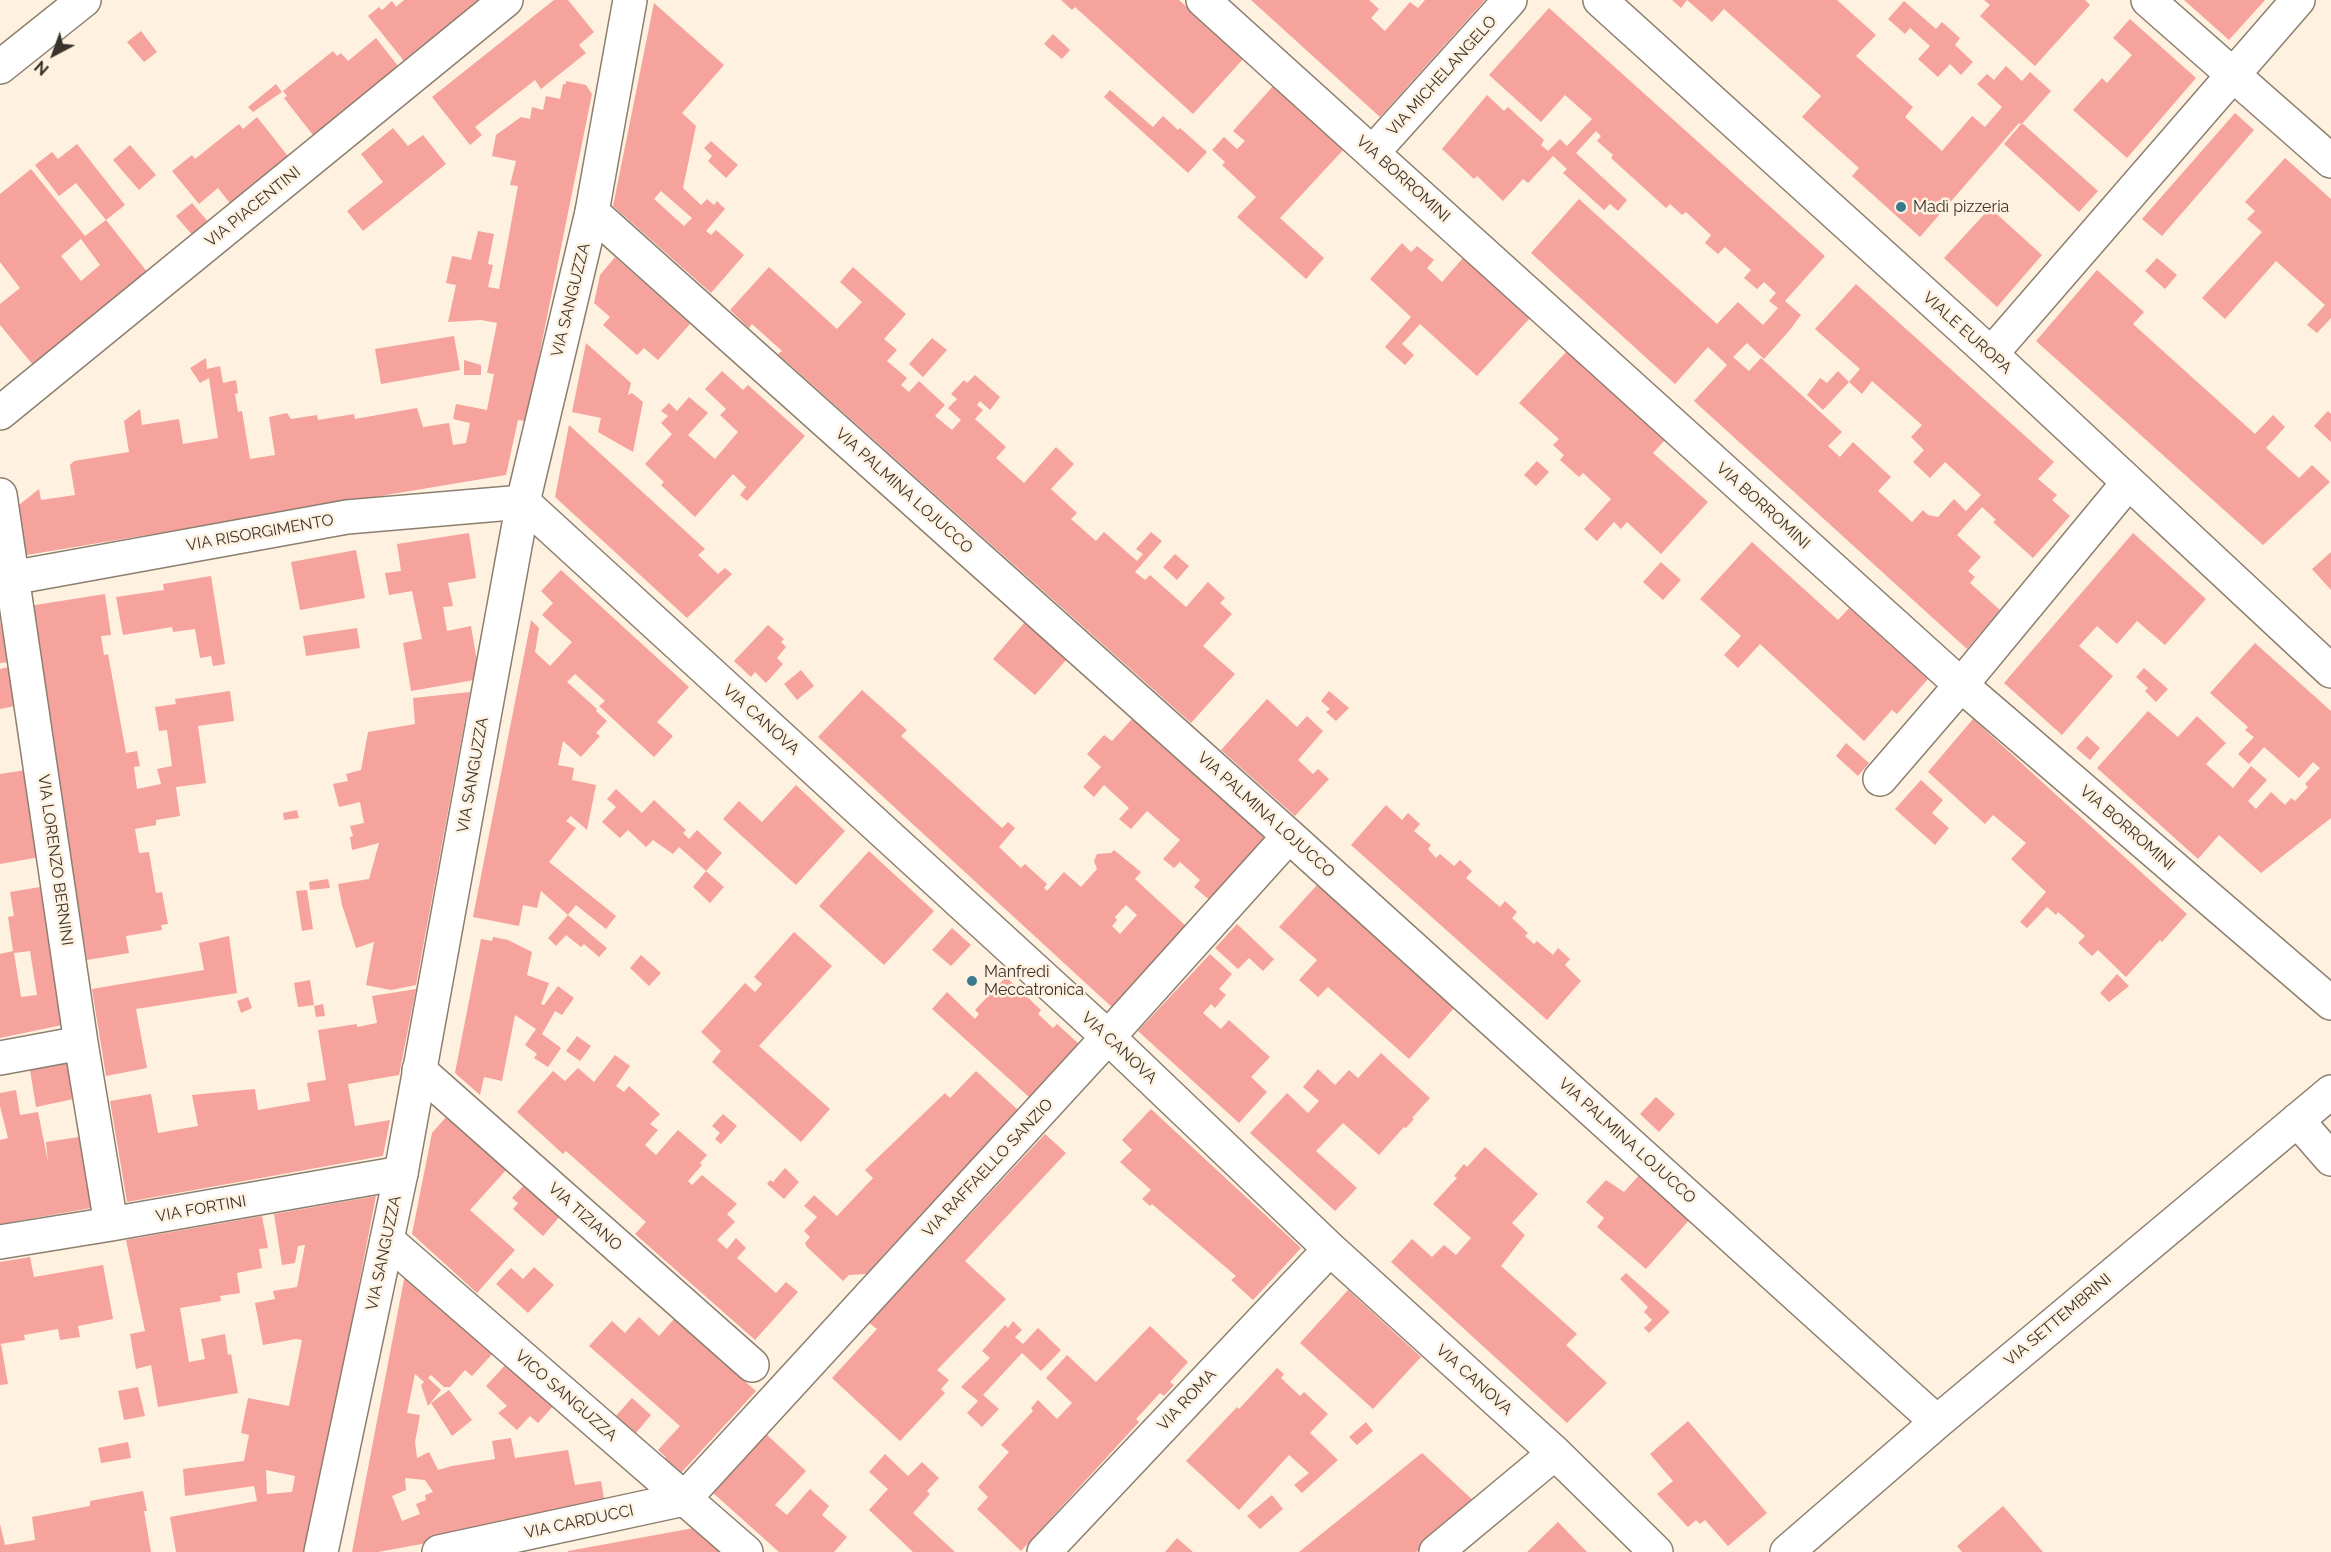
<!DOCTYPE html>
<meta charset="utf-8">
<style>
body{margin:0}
#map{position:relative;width:2331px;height:1552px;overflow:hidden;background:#fff1df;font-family:Raleway,sans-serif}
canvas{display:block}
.north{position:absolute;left:24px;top:24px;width:60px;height:60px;-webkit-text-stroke:4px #fff1df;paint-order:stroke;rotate:221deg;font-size:16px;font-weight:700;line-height:24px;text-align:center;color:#39332d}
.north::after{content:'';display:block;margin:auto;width:21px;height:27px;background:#39332d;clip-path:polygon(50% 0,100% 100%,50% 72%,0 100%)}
</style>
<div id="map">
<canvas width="2331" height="1552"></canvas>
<div class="north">N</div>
</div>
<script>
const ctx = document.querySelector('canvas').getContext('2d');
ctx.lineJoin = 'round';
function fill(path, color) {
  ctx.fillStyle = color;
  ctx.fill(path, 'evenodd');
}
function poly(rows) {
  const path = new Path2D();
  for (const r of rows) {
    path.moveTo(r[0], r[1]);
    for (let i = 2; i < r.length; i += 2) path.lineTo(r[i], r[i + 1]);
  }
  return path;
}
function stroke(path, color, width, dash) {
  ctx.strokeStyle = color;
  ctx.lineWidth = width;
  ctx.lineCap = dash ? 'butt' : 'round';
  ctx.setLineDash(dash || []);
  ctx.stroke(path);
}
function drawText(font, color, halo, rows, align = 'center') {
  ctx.font = font + ' Raleway,sans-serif';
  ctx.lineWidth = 5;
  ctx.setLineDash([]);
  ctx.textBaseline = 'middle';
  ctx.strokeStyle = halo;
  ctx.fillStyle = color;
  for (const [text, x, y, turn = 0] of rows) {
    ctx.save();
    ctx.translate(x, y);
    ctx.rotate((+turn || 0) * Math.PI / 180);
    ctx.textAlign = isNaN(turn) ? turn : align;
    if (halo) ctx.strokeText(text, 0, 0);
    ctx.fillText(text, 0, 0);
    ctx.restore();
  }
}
fill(poly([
 [404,0,491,0,408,66,368,16,379,7,382,10,392,1,396,7],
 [554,0,568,0,594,32,579,45,586,53,541,89,535,80,475,127,482,135,470,145,432,97],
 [1061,0,1179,0,1244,58,1193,114,1075,7,1072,10],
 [1251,0,1369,0,1379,9,1371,18,1385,31,1410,2,1418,8,1425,0,1485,0,1380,117],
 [1672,0,1837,0,1876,35,1856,56,1913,107,1905,117,1942,151,1972,116,1985,127,2002,107,1977,84,1987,74,1994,80,2006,66,2022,81,2030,72,2051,91,2021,125,2019,123,1920,237,1852,176,1859,168,1802,117,1821,96,1724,9,1712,22,1687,0,1681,8],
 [1984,0,2085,0,2090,5,2035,66,1980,16,1990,5],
 [2184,0,2265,0,2229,40],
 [1904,1,1936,29,1942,22,1960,38,1955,45,1973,62,1961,75,1950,64,1938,77,1918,59,1930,46,1910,28,1905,34,1888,19],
 [654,3,724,65,682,113,696,126,683,188,701,205,707,199,714,205,717,201,725,209,706,231,711,235,716,230,744,255,711,293,613,206],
 [661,191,692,218,684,226,654,199],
 [1549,8,1825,256,1785,301,1801,315,1789,331,1764,359,1747,343,1733,357,1749,371,1761,358,1842,432,1828,446,1840,457,1853,442,1891,477,1878,491,1912,522,1923,510,1928,515,1938,517,1954,499,1966,511,1981,495,1945,462,1930,478,1913,462,1924,450,1911,437,1922,425,1872,381,1862,394,1849,382,1860,369,1815,329,1856,284,2054,462,2038,479,2057,495,2052,500,2070,516,2033,558,1993,522,1996,520,1982,507,1957,535,1981,557,1968,571,1975,577,1970,583,2000,610,1967,649,1694,401,1727,365,1708,347,1675,384,1531,253,1579,199,1717,324,1738,302,1763,325,1778,308,1769,301,1776,293,1764,282,1757,289,1744,278,1751,270,1725,247,1718,254,1705,243,1711,235,1686,212,1682,215,1670,204,1666,208,1611,158,1613,155,1597,141,1601,136,1596,131,1576,153,1627,200,1618,211,1610,204,1604,210,1563,173,1567,169,1553,156,1528,183,1523,179,1503,201,1477,176,1474,179,1442,149,1487,95,1504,111,1508,107,1544,140,1541,145,1548,151,1560,139,1567,146,1592,119,1565,95,1541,122,1489,75],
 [2130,19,2196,78,2127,158,2073,110,2102,78,2107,83,2132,55,2113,38],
 [141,31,157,52,144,62,127,42],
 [1053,34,1070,50,1062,59,1044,44],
 [376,38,402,71,316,139,284,98,287,96,283,91,333,51,337,56,341,53,348,61],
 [566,81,586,85,592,94,526,421,518,420,506,475,21,556,14,509,39,489,41,500,75,495,70,465,74,461,129,452,124,421,140,409,142,425,179,419,183,444,218,438,209,378,200,383,190,368,206,358,207,369,220,366,223,383,236,380,238,393,235,394,238,412,242,411,250,459,275,455,269,417,287,413,291,419,317,415,318,420,354,414,355,419,417,408,423,427,449,423,453,445,466,443,470,423,453,419,456,404,487,410,494,374,487,373,497,323,481,320,448,322,456,285,446,283,452,256,471,260,478,231,494,234,488,264,493,265,488,287,499,289,518,186,510,185,516,161,492,156,496,135,521,117,530,119,532,107,543,110,546,96,560,99,563,84,566,84],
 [276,84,282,92,253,112,248,107],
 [1274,85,1344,149,1280,218,1324,258,1306,279,1237,217,1256,197,1222,165,1225,162,1212,150,1224,137,1237,149,1245,141,1233,131],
 [1110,90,1153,127,1163,116,1178,130,1180,128,1207,152,1188,173,1104,97],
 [2235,113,2254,130,2162,236,2142,219],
 [257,117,291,160,232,206,218,188,199,204,172,171,192,155,195,159,239,124,243,129],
 [2022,123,2098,191,2079,212,2004,144],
 [393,128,408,146,423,135,446,164,363,231,347,211,383,182,361,154],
 [711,141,738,165,726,178,708,161,712,156,704,148],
 [77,144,125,205,106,220,148,273,33,365,0,325,0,304,20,288,0,262,0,194,31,169,85,236,106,220,76,183,59,196,35,165,52,152,58,159],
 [81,239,100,265,81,281,61,256],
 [130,145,156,175,139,190,113,160],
 [2285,158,2331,199,2331,318,2317,333,2307,325,2325,305,2276,261,2225,319,2202,298,2262,232,2247,219,2255,211,2245,202],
 [192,203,210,224,194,237,176,216],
 [1990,208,2042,255,1997,307,1944,258],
 [1402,243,1411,252,1417,246,1434,260,1427,268,1442,282,1463,258,1530,318,1477,376,1420,324,1402,344,1414,355,1405,365,1385,347,1411,317,1370,279],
 [615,257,690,324,658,360,644,348,637,355,603,325,610,317,594,303,600,275],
 [2157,258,2177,275,2165,289,2145,271],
 [769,267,837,329,862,302,840,282,853,267,906,314,884,339,897,350,887,361,907,378,901,385,909,392,919,381,945,405,935,416,952,430,961,420,948,408,957,399,951,394,964,380,967,383,975,375,1000,397,990,410,980,401,977,405,983,410,975,419,1006,447,996,458,1024,483,1056,447,1074,464,1051,489,1077,513,1071,519,1096,541,1104,532,1137,561,1143,554,1136,549,1151,532,1162,541,1135,572,1145,580,1150,575,1186,607,1208,582,1225,598,1220,603,1232,614,1203,646,1235,674,1191,723,778,354,782,351,752,324,749,328,730,310],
 [2097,270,2144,312,2133,324,2255,434,2273,415,2285,427,2266,448,2299,478,2312,465,2330,482,2263,545,2036,341],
 [454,336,460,370,381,384,375,349],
 [932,338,947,350,923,377,909,364],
 [586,343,631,383,628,395,632,393,643,402,633,452,598,432,601,418,572,412],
 [1567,351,1665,440,1653,453,1708,502,1661,554,1627,522,1621,529,1614,522,1597,541,1584,529,1611,499,1583,473,1579,477,1560,460,1564,455,1553,445,1559,439,1519,403],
 [464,360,481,365,481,375,464,375],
 [722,371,743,390,748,385,805,436,747,501,740,495,746,487,733,474,695,517,661,485,664,482,645,464,672,434,661,423,668,416,661,411,669,403,677,411,689,397,708,413,688,435,715,459,738,432,720,415,726,409,705,389],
 [1838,371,1849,382,1823,410,1807,395,1820,378,1827,383],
 [2328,411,2331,414,2331,442,2314,426],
 [569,425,705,549,698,555,718,574,725,568,732,574,687,618,555,497],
 [1537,461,1549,472,1536,486,1524,475],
 [469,533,476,578,448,583,453,606,443,607,447,631,471,626,480,679,411,691,403,643,422,639,412,591,389,595,385,573,401,571,397,544],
 [2133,533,2206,599,2165,645,2137,621,2117,644,2097,626,2079,646,2113,676,2062,735,2004,683],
 [1752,542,1838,620,1849,608,1928,679,1897,714,1892,710,1864,741,1760,644,1738,668,1724,655,1741,636,1700,599],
 [356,550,365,598,300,610,291,562],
 [2331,552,2331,590,2312,569],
 [1175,554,1189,566,1177,580,1163,567],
 [1661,562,1681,580,1663,600,1643,582],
 [561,570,689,687,657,722,673,736,654,757,599,706,605,701,575,674,567,682,597,709,596,711,607,721,596,733,600,736,581,757,563,741,558,765,574,768,572,780,596,785,587,830,571,816,566,821,576,828,549,862,616,916,606,929,576,905,568,915,541,891,537,908,523,905,519,926,473,917,531,620,539,628,535,652,550,666,572,642,542,615,553,603,541,591],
 [211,576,225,664,213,666,211,656,200,658,195,629,173,632,172,627,123,635,116,597,164,590,163,584],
 [105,594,111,635,101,636,104,655,108,654,126,753,137,751,140,766,134,767,137,789,161,784,157,769,172,766,167,730,159,731,155,707,176,704,175,699,230,691,234,721,198,726,206,783,176,787,180,816,156,820,156,825,135,829,139,853,149,852,156,893,162,892,168,924,161,925,162,930,126,936,129,953,87,960,29,606],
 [0,620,8,662,0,663],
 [1025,622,1067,659,1035,695,993,659],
 [768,625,784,639,781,642,786,647,777,658,783,664,766,683,755,672,751,677,734,661],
 [357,628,360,648,306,656,303,636],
 [2255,643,2331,711,2331,818,2261,873,2219,835,2198,859,2097,768,2148,711,2178,737,2197,716,2226,743,2206,764,2233,788,2251,766,2267,780,2248,801,2256,809,2271,792,2285,805,2291,798,2295,801,2308,787,2305,784,2320,768,2313,762,2299,778,2264,747,2249,764,2238,754,2254,737,2245,730,2248,727,2210,693],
 [9,667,15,706,0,709,0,669],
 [2144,668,2168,689,2156,702,2145,691,2148,688,2136,677],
 [801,670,814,686,797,700,784,684],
 [862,690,907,730,901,736,1002,828,1008,822,1015,828,999,847,1021,868,1025,864,1047,884,1044,888,1047,891,1064,872,1081,887,1097,869,1094,861,1097,854,1111,853,1114,850,1141,872,1135,879,1187,927,1158,956,1160,959,1114,1009,818,737],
 [1126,905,1137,915,1120,934,1112,926,1117,920,1115,917],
 [1329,691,1349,708,1336,721,1326,712,1330,709,1321,701],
 [470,692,416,985,391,990,366,985,374,942,356,948,342,905,338,884,369,879,379,843,352,850,350,837,353,836,350,826,364,823,360,802,339,807,333,784,348,781,346,774,361,770,368,732,415,724,413,698],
 [1267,699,1297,727,1307,716,1323,731,1298,760,1313,774,1318,769,1329,779,1295,816,1221,750],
 [1132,719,1268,841,1212,902,1194,887,1200,880,1180,862,1174,868,1163,859,1180,840,1147,811,1131,829,1119,819,1129,808,1104,785,1094,797,1083,787,1101,767,1087,754,1104,735,1112,741],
 [1973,719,2187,914,2162,942,2160,940,2126,977,2098,950,2092,956,2078,943,2085,936,2058,912,2056,915,2047,907,2027,928,2020,922,2046,892,2011,859,2026,843,1993,815,1985,824,1928,772],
 [2087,736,2100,748,2090,760,2076,748],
 [1846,743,1869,763,1858,776,1836,756],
 [26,770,40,857,0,864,0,774],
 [1921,780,1943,800,1932,813,1949,828,1935,845,1895,809],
 [796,785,845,831,796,885,723,819,739,801,762,822],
 [616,789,642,813,654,800,686,830,683,833,689,839,697,830,722,853,706,871,724,887,710,903,693,887,706,871,679,847,673,854,653,840,646,847,628,830,620,838,602,822,616,807,607,799],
 [1386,805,1402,820,1408,813,1420,824,1414,831,1431,845,1428,849,1436,858,1440,854,1454,866,1460,860,1472,871,1466,878,1500,907,1505,901,1517,912,1512,918,1528,933,1525,936,1534,944,1537,941,1553,955,1558,948,1570,959,1565,965,1581,981,1547,1020,1351,845],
 [297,810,299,818,284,820,283,813],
 [869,851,934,911,884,965,819,906],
 [328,879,330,888,310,890,309,882],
 [1317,885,1454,1008,1409,1059,1328,987,1318,997,1299,980,1317,960,1279,927],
 [40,887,44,912,48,911,67,1024,0,1038,0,954,13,951,8,917,14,916,10,892],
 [30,951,37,995,21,997,14,953],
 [307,890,313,929,302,931,296,891],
 [568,915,607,948,599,957,584,944,581,947,566,935,556,946,548,938],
 [1237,924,1274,959,1263,971,1249,958,1238,969,1215,948],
 [952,928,971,945,951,966,932,950],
 [794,932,832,966,759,1046,830,1109,801,1142,712,1062,721,1051,701,1032,745,983,755,992,762,984,754,977],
 [229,936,237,993,136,1009,147,1068,106,1076,92,989,204,970,199,943],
 [493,937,508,940,532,952,527,975,549,983,541,1004,544,1005,558,986,574,998,562,1015,555,1011,542,1034,561,1048,548,1067,534,1058,537,1054,525,1045,536,1029,515,1015,502,1081,484,1077,480,1095,455,1073,481,939,492,941],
 [1210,954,1232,974,1219,989,1226,995,1215,1008,1211,1004,1203,1013,1221,1029,1229,1020,1270,1057,1251,1077,1267,1092,1239,1123,1138,1031],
 [641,955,661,973,649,986,630,968],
 [2117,974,2129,986,2109,1002,2100,993],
 [1006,977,1041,1010,1038,1014,1053,1028,1057,1024,1079,1044,1029,1097,932,1009,947,992,975,1019,979,1014,975,1010],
 [310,980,314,1005,298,1007,294,983],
 [416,989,399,1075,348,1084,355,1126,390,1120,383,1156,127,1202,110,1101,151,1094,158,1133,198,1126,192,1095,255,1089,258,1110,310,1101,307,1083,326,1080,318,1030,357,1024,357,1027,377,1023,372,996],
 [248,997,252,1008,241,1013,237,1001],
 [323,1004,325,1016,316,1017,314,1006],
 [577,1036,591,1046,580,1061,566,1051],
 [1381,1053,1430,1098,1412,1118,1414,1119,1406,1128,1404,1127,1379,1155,1343,1123,1316,1151,1357,1188,1335,1211,1250,1133,1287,1093,1308,1113,1319,1101,1303,1087,1318,1069,1335,1085,1349,1070,1358,1078],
 [615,1055,630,1066,616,1086,624,1092,629,1086,660,1114,650,1124,658,1130,645,1145,656,1155,678,1130,707,1155,700,1163,702,1165,688,1181,692,1185,702,1175,737,1204,727,1214,735,1222,717,1240,727,1249,736,1238,746,1248,737,1258,776,1293,786,1282,798,1292,755,1340,635,1234,646,1222,566,1151,563,1154,517,1112,553,1071,565,1081,578,1068,594,1082],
 [73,1062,78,1098,36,1107,30,1070],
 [976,1071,1018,1110,866,1274,849,1275,843,1281,807,1247,805,1243,810,1237,804,1231,817,1217,804,1206,814,1195,837,1216,873,1178,865,1170,945,1093,950,1098],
 [16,1090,20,1115,38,1112,48,1162,46,1142,85,1136,97,1207,0,1224,0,1140,8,1138,0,1106,0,1093],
 [1656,1097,1675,1114,1659,1132,1640,1114],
 [1151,1109,1301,1248,1253,1300,1231,1280,1236,1276,1152,1204,1150,1206,1142,1199,1151,1190,1120,1162,1132,1150,1122,1140],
 [723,1114,737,1126,721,1144,715,1139,720,1133,712,1126],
 [447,1116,507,1169,470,1210,515,1250,477,1293,412,1234,432,1133],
 [1045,1134,1066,1153,965,1261,1006,1299,937,1370,949,1380,941,1389,945,1393,900,1441,832,1378,877,1329,869,1323],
 [1485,1147,1538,1194,1512,1223,1525,1235,1501,1266,1577,1334,1566,1345,1607,1383,1567,1423,1391,1262,1412,1239,1432,1257,1444,1245,1456,1255,1471,1238,1433,1204,1457,1178,1454,1176,1464,1164,1467,1167],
 [785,1168,799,1182,784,1199,767,1184,770,1180,773,1182],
 [1640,1174,1690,1219,1646,1269,1597,1227,1604,1218,1586,1202,1606,1180,1624,1192],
 [524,1185,560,1216,543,1236,513,1209,518,1203,512,1198],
 [376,1196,307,1552,176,1552,170,1517,257,1501,254,1486,185,1496,183,1469,244,1461,249,1435,241,1433,248,1398,289,1406,302,1340,296,1339,263,1345,255,1303,275,1299,273,1291,297,1287,305,1245,298,1246,295,1263,282,1265,274,1214],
 [266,1470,295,1476,292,1492,267,1494],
 [262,1216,268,1248,259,1249,262,1268,237,1273,240,1293,220,1296,221,1301,180,1308,189,1362,205,1359,201,1339,225,1334,228,1355,231,1354,238,1393,158,1407,151,1365,136,1369,130,1334,145,1331,126,1240],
 [30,1257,34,1277,103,1265,113,1319,78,1326,80,1337,60,1340,58,1329,24,1335,25,1340,0,1344,0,1262],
 [534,1267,554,1285,528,1313,496,1284,511,1268,523,1279],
 [406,1269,496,1350,472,1376,465,1370,450,1387,444,1387,431,1375,428,1378,441,1390,428,1406,421,1385,424,1382,415,1374,407,1413,420,1415,415,1442,417,1458,429,1452,438,1470,452,1466,495,1459,492,1441,511,1438,515,1458,568,1450,575,1485,601,1481,606,1510,378,1552,352,1552],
 [405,1478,425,1480,433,1492,425,1495,426,1500,416,1504,420,1514,402,1521,392,1496,406,1490],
 [1626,1273,1670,1312,1649,1333,1644,1328,1652,1320,1644,1312,1648,1307,1620,1279],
 [1348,1290,1421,1357,1373,1409,1300,1343],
 [639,1317,659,1336,674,1319,756,1391,680,1474,664,1460,666,1457,658,1450,680,1426,589,1346,612,1321,625,1333],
 [1013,1321,1022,1330,1015,1337,1023,1344,1038,1328,1061,1350,1041,1371,1022,1353,983,1395,999,1409,982,1427,967,1413,978,1401,961,1387,990,1358,982,1351,1005,1325,1008,1328],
 [1150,1326,1188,1362,1170,1382,1174,1385,1164,1396,1160,1393,1136,1419,1139,1422,1021,1551,977,1509,988,1497,978,1487,1009,1452,1001,1445,1033,1411,1031,1408,1038,1400,1057,1419,1072,1403,1046,1378,1067,1355,1096,1382],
 [1,1344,8,1384,0,1385,0,1345],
 [508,1362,555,1404,538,1423,530,1416,517,1430,498,1413,507,1406,486,1386],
 [1277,1368,1284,1374,1281,1378,1300,1396,1304,1392,1328,1414,1310,1433,1338,1460,1302,1493,1294,1485,1309,1473,1289,1455,1239,1510,1186,1461,1237,1407,1239,1409],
 [138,1387,145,1416,124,1420,118,1391],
 [449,1390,472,1420,452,1436,431,1403],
 [632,1398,651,1415,635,1434,615,1417],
 [1688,1421,1767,1513,1728,1546,1705,1520,1700,1524,1696,1520,1688,1527,1657,1494,1673,1481,1650,1454],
 [1366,1422,1373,1431,1357,1445,1349,1437],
 [766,1434,806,1471,775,1505,787,1515,810,1489,829,1506,822,1515,847,1537,834,1552,779,1552,712,1492],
 [128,1442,131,1458,101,1463,98,1448],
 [1422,1453,1476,1503,1416,1552,1299,1552],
 [885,1454,908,1476,922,1462,939,1478,927,1491,930,1494,913,1513,955,1552,913,1552,869,1510,888,1489,869,1472],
 [143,1491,147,1511,144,1511,151,1552,0,1552,0,1524,5,1545,35,1540,32,1517,90,1506,90,1501],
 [1272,1495,1283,1509,1260,1529,1247,1516],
 [2003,1506,2043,1552,1962,1552,1957,1546],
 [1558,1522,1587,1552,1527,1552],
 [694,1528,721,1552,568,1552,568,1551],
 [1177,1538,1193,1552,1165,1552]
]), '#f6a29d');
const street = poly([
 [1203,0,1961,685,2331,1003],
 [2148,0,2331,161],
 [0,67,84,0],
 [1373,152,1510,0],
 [592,212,1289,836,1937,1422],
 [1991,354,2298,0],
 [0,413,506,0],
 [0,495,81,1043,111,1224],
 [0,580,347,517,523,502,1108,1037,1330,1249,1555,1453,1656,1552],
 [1880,779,1961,685,2128,483],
 [0,1058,81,1043],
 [419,1070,752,1365],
 [2297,1120,2331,1159],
 [387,1240,746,1552],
 [0,1242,111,1224,401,1173],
 [439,1552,684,1499,1108,1037,1289,836],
 [1044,1552,1330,1249],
 [1436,1552,1555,1453],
 [1787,1552,1937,1422,2331,1092]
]);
const secondary = poly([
 [1600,0,1991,354,2331,671],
 [321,1552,401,1173,523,502,592,212,630,0]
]);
stroke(street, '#8c7f6f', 36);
stroke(secondary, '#8c7f6f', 36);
stroke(street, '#fff', 33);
stroke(secondary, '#fff', 33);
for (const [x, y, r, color] of [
 [1901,207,6,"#397b8c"],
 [972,981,6,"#397b8c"]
]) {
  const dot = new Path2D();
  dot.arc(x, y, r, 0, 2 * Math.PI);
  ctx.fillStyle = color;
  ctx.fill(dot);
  stroke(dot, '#fff1df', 2);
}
drawText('16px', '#39332d', '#fff1df', [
 ["VIA MICHELANGELO",1442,76,-48],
 ["VIA BORROMINI",1403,179,42],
 ["VIA PIACENTINI",253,207,-39],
 ["VIA SANGUZZA",571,300,-76],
 ["VIALE EUROPA",1967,333,42],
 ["VIA PALMINA LOJUCCO",904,491,42],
 ["VIA BORROMINI",1763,506,42],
 ["VIA RISORGIMENTO",260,533,-10],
 ["VIA CANOVA",761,720,42],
 ["VIA SANGUZZA",473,775,-80],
 ["VIA PALMINA LOJUCCO",1266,815,42],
 ["VIA BORROMINI",2127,828,41],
 ["VIA LORENZO BERNINI",55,860,82],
 ["VIA CANOVA",1119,1048,43],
 ["VIA PALMINA LOJUCCO",1627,1141,42],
 ["VIA RAFFAELLO SANZIO",988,1168,-47],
 ["VIA FORTINI",201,1209,-10],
 ["VIA TIZIANO",585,1217,42],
 ["VIA SANGUZZA",384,1253,-78],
 ["VIA SETTEMBRINI",2058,1320,-40],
 ["VIA CANOVA",1474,1380,42],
 ["VICO SANGUZZA",566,1396,41],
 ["VIA ROMA",1187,1400,-47],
 ["VIA CARDUCCI",579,1522,-12]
]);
drawText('16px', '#39332d', '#fff1df', [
 ["Madì pizzeria",1913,207],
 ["Manfredi",984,972],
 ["Meccatronica",984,990]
], 'left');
</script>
